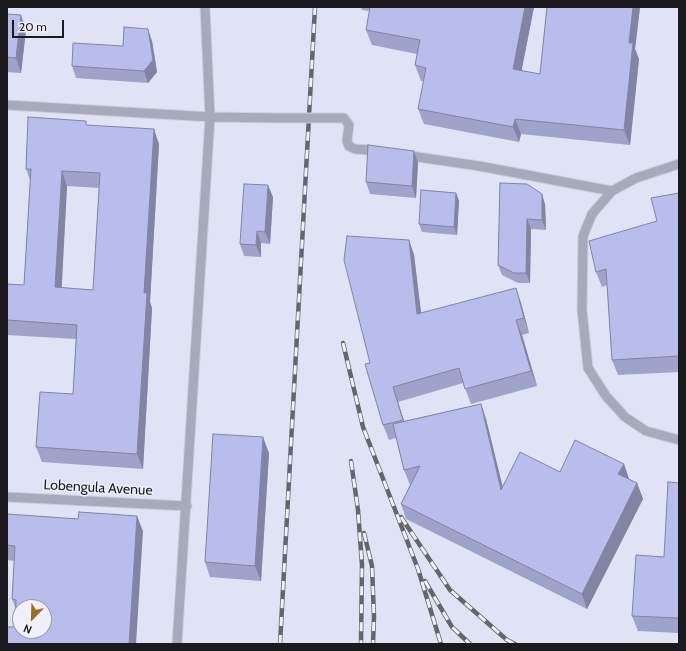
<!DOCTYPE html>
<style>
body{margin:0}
#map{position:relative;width:686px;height:651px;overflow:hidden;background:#eff0fc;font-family:Cabin,sans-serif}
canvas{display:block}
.frame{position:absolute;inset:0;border:8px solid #1b1b1f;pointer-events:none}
.north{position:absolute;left:12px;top:599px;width:40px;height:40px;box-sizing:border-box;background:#eff0fc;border:1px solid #9a9ba4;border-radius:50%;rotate:203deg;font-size:11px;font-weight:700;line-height:16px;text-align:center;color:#1b1b1f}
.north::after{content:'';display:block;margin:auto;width:14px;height:18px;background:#9f6b22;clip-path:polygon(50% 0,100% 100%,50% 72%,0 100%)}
.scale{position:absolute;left:12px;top:20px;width:52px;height:18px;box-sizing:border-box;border:2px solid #1b1b1f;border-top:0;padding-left:5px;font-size:12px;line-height:14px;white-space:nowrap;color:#1b1b1f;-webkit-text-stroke:3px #eff0fc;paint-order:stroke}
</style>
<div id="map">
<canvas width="686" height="651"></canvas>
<div class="frame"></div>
<div class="north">N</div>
<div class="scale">20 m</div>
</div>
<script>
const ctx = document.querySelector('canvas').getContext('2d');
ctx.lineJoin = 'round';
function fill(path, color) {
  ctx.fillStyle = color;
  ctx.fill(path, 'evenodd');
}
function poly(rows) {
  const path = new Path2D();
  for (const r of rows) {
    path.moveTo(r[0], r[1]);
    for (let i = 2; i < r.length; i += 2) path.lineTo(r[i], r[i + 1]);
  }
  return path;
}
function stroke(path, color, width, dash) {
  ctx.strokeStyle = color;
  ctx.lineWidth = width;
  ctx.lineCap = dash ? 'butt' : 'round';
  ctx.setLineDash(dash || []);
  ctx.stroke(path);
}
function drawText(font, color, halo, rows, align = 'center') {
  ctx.font = font + ' Cabin,sans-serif';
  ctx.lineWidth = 3;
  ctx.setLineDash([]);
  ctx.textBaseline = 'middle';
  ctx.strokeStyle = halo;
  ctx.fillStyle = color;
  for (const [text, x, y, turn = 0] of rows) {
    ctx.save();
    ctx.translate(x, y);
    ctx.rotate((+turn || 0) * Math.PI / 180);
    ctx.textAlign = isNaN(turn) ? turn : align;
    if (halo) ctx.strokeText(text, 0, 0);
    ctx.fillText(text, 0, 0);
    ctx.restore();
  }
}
fill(poly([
 [7,7,679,7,679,644,7,644],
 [20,607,44,607,44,631,20,631]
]), '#e0e2f5');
const service = poly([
 [7,105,210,117,278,118],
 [404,155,479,166,612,191],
 [679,164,636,178,612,191,592,214,583,236,582,310,588,368,606,396,625,417,646,431,679,440],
 [7,497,187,506],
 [177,644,210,117,205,7]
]);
stroke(service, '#cdced9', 11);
stroke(service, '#a7a9bd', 9);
const rail = poly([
 [343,343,363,427,418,569,441,644],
 [351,461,358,510,362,565,361,644],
 [401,517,450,590,507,640,515,644],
 [364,533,372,566,374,617,373,644],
 [425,581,452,627,470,644],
 [280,644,315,7]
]);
stroke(rail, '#65666c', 4.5);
stroke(rail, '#eff0fc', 3, [9]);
const serviceBridge = poly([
 [278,118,344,118,349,125,347,141,349,146,355,149,369,150]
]);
stroke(serviceBridge, '#cdced9', 11, []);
stroke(serviceBridge, '#a7a9bd', 9);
fill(poly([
 [361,7,534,7,521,71,540,74,547,7,640,7,635,49,639,59,630,145,521,134,519,142,424,124,418,109,424,81,421,81,415,65,417,54,372,45,366,30,370,11,362,10],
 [7,14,26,30,21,73,7,72],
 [152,41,157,72,148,83,76,78,72,66,123,46],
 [88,125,159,144,150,302,152,308,143,469,42,462,36,447,73,394,76,339,7,335,7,284,24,285,30,180,26,169],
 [67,186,99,188,93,290,61,288],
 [414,151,418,163,416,198,370,194,366,182],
 [500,183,545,204,546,230,531,229,530,283,518,283,502,275,498,265],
 [456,193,459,201,457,235,422,232,419,224],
 [679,193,679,372,618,375,612,360,607,285,602,287,596,272,657,221],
 [273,197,270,244,261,243,261,257,244,256,240,244],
 [409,240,414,255,421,313,521,303,529,333,522,335,537,386,471,404,463,383,398,402,404,421,481,404,486,419,503,488,560,472,624,464,629,479,637,483,643,499,587,609,406,519,401,504,410,485,404,470,396,438,389,440,383,425],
 [269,453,261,581,210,577,205,562],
 [679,483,679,633,638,631,632,616,664,557],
 [7,514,143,531,15,627,16,609,12,599,15,561,7,560]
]), '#9fa3ca');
fill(poly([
 [525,7,534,7,519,84,513,69],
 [633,7,640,7,635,49,639,59,630,145,624,130,629,43],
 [21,15,26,30,21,73,16,58],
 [148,29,152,41,157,72,148,83,144,71],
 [515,119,521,134,519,142,513,127],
 [154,129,159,144,150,302,152,308,143,469,137,454,144,293],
 [414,151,418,163,416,198,412,186],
 [62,171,67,186,61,302,55,287],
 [268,185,273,197,270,244,265,232],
 [456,193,459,201,457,235,454,227],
 [542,194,545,204,546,230,542,220],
 [527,219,531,229,530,283,526,273],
 [257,231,261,243,261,257,256,245],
 [409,240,414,255,423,329,417,314],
 [516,288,521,303,529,333,524,318],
 [516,320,522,335,537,386,531,371],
 [393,387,398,402,408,434,403,420],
 [481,404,486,419,507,505,501,490],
 [263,437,269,453,261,581,255,566],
 [624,464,629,479,624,489,618,474],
 [637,483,643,499,587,609,582,594],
 [137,516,143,531,136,644,129,644]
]), '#8284a4');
const building = poly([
 [370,7,525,7,513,69,540,74,547,7,633,7,629,43,633,43,624,130,515,119,513,127,418,109,426,68,415,65,420,40,366,30,370,7],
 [7,14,21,15,16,58,7,57,7,14],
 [124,27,148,29,153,60,144,71,72,66,73,43,123,46,124,27],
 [28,117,86,121,86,125,154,129,144,293,147,293,137,454,36,447,40,392,73,394,77,325,7,320,7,284,24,285,31,169,26,169,28,117],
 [62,171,100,173,93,290,55,287,62,171],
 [368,145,414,151,412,186,366,182,368,145],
 [500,183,527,184,542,194,542,220,527,219,526,273,514,273,498,265,500,183],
 [244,184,268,185,265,232,257,231,256,245,240,244,244,184],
 [421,190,456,193,454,227,419,224,421,190],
 [679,193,679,356,612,360,606,269,596,272,589,241,657,221,651,198,679,193],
 [347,236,409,240,417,314,516,288,524,318,516,320,531,371,465,389,459,368,393,387,403,420,383,425,365,364,370,363,344,260,347,236],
 [481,404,501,490,520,452,560,472,575,440,624,464,618,474,637,483,582,594,401,504,420,466,404,470,393,424,481,404],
 [213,434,263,437,255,566,205,562,213,434],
 [668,482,679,483,679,618,632,616,636,555,664,557,668,482],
 [79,512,137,516,129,644,7,644,7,627,15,627,16,600,12,599,15,546,7,545,7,514,78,519,79,512],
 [20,607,44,607,44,631,20,631,20,607]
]);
fill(building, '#b9bdeb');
stroke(building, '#8284a4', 1);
drawText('14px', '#1b1b1f', '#eff0fc', [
 ["Lobengula Avenue",98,488,3]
]);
</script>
